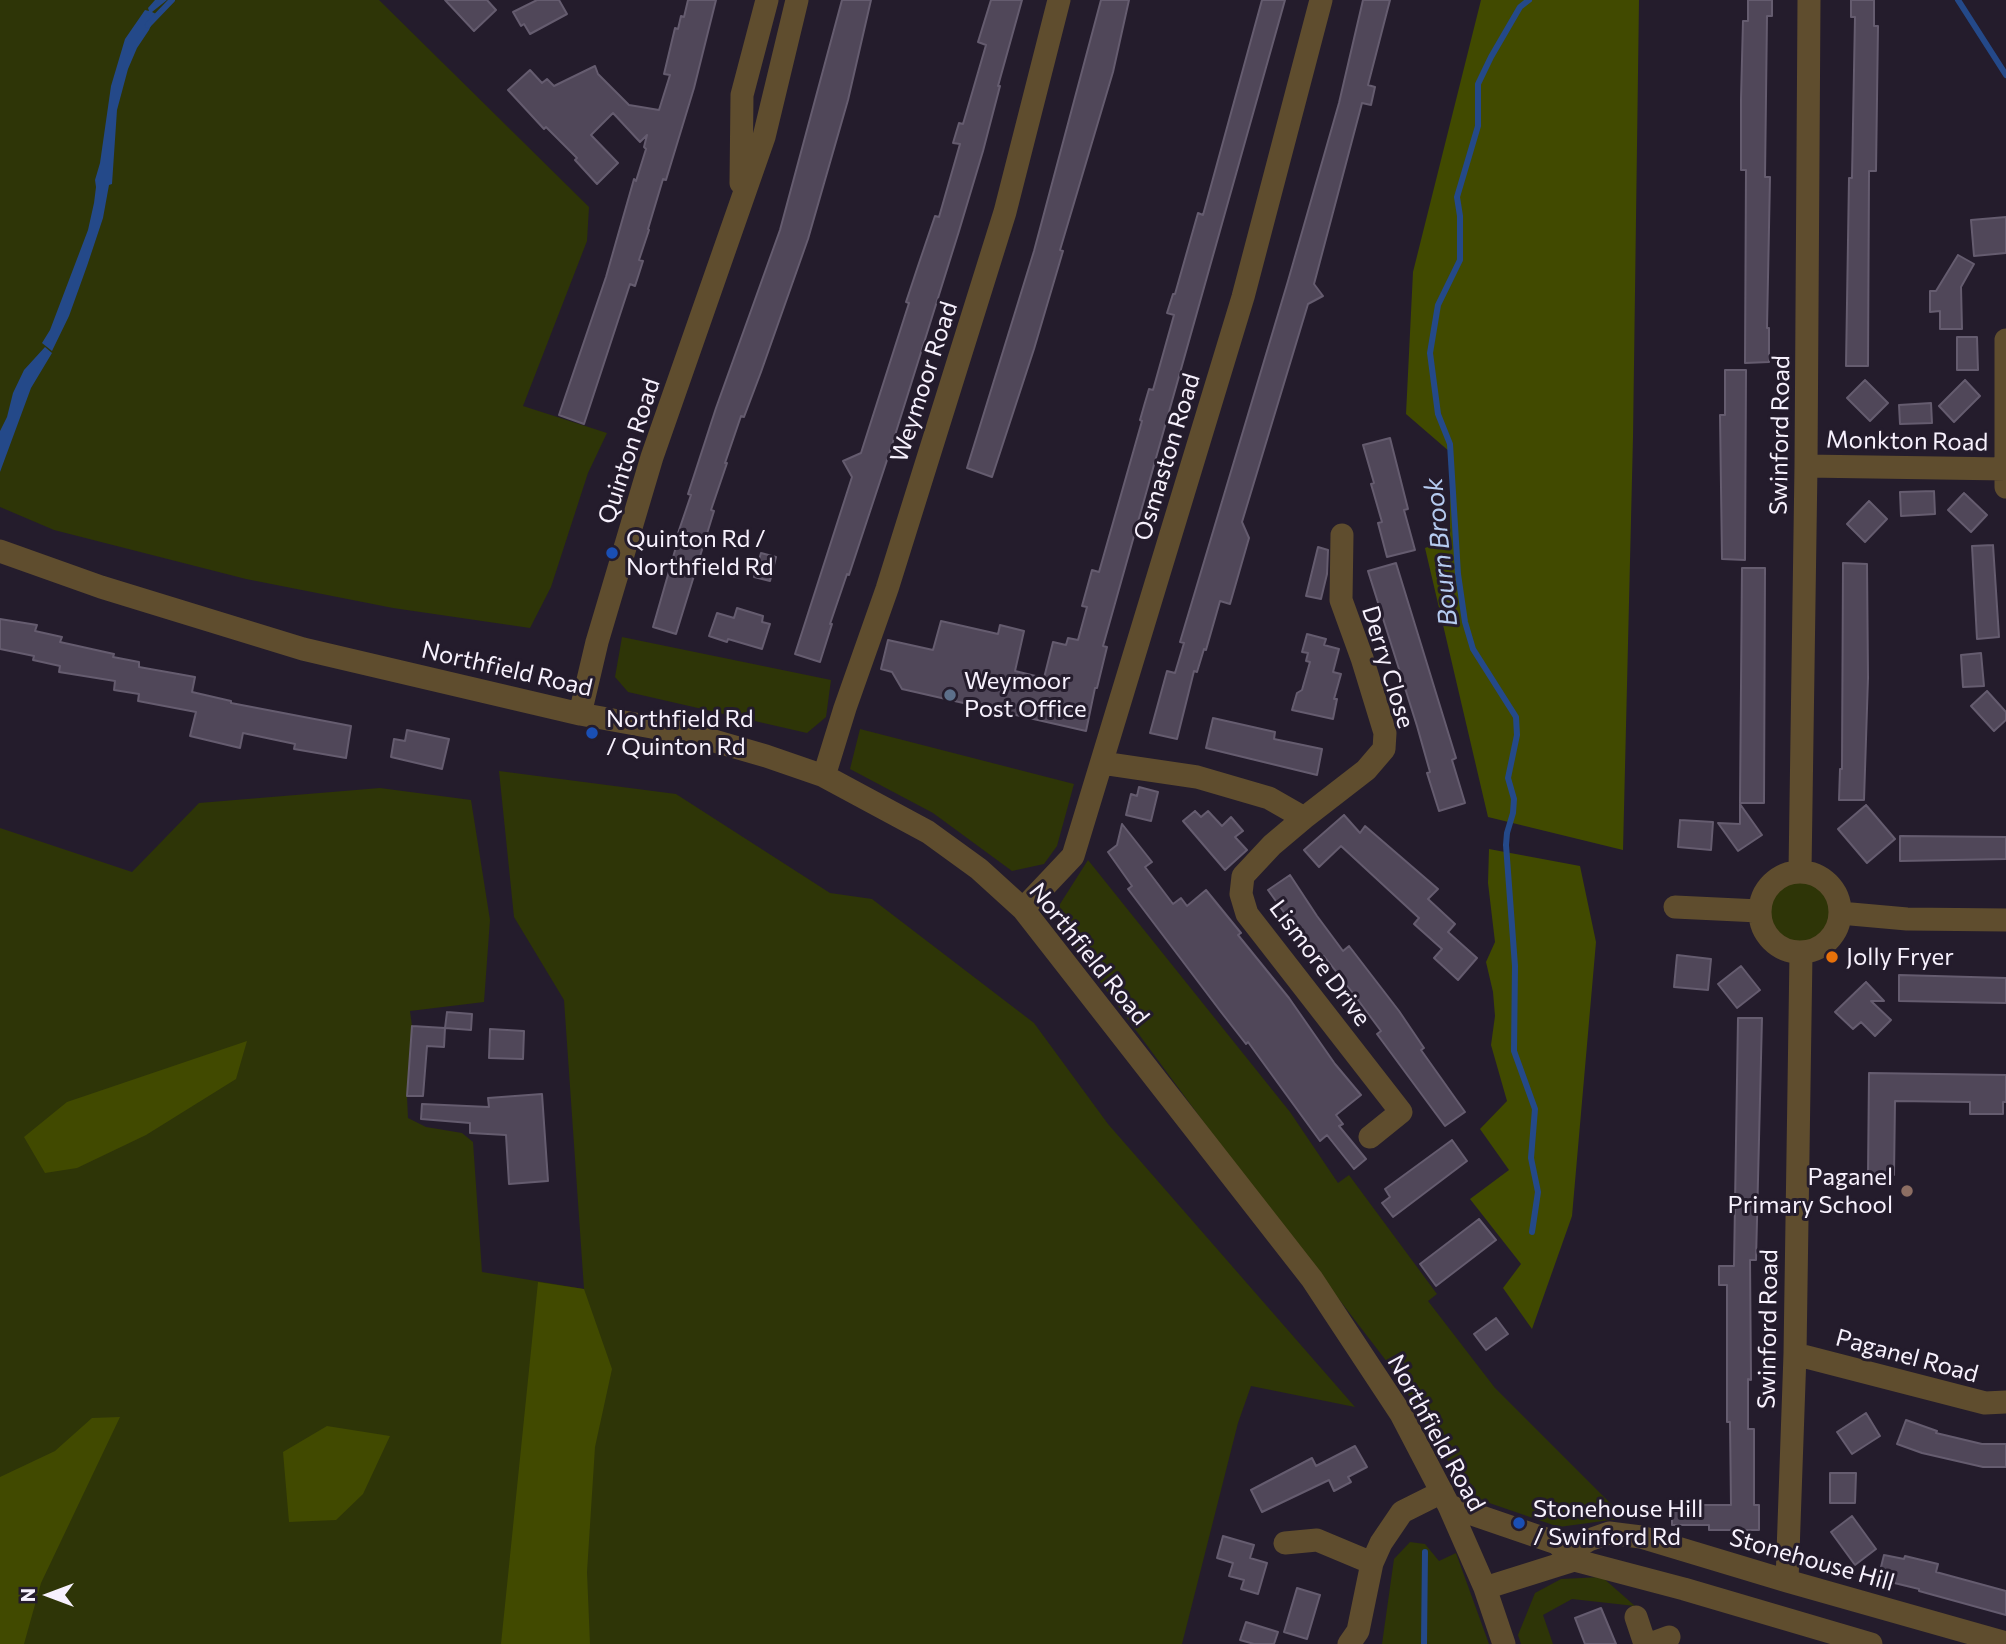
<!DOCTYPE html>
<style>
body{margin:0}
#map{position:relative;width:2006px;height:1644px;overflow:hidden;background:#241c2c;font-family:Commissioner,sans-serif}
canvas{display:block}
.north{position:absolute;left:14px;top:1560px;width:70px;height:70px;-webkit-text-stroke:5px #241c2c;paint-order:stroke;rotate:270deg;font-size:19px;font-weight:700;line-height:28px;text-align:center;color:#f7f1fd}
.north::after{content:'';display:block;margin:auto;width:24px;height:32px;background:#f7f1fd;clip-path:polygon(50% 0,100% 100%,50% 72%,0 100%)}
</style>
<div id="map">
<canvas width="2006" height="1644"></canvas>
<div class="north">N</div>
</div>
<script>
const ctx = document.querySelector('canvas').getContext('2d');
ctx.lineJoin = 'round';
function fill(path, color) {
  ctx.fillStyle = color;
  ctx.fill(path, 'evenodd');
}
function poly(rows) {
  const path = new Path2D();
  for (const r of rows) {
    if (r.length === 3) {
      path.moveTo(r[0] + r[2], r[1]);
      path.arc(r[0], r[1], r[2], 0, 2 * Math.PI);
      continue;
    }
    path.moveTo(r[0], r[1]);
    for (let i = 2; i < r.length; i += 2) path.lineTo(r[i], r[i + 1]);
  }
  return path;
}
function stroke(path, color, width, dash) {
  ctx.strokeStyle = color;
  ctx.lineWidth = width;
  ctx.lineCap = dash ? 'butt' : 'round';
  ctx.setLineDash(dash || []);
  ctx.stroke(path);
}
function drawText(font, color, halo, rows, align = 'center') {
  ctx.font = font + ' Commissioner,sans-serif';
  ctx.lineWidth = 6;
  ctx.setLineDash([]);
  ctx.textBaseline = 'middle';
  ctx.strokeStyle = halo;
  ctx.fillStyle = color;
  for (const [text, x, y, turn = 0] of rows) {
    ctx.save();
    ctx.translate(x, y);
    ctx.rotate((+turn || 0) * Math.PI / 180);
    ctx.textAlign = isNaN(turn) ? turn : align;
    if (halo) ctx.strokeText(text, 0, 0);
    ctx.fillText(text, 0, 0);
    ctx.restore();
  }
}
fill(poly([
 [0,0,379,0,589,207,587,241,523,406,607,433,588,473,551,587,530,628,393,608,246,579,54,530,0,507],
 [622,637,831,680,826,717,807,733,628,692,615,677],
 [860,729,1074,784,1057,846,1044,864,1012,871,933,813,850,769],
 [499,771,676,794,830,893,872,899,1034,1023,1108,1124,1355,1407,1251,1386,1238,1423,1182,1644,0,1644,0,828,132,872,199,803,380,788,471,800,490,920,484,1002,410,1011,412,1026,407,1096,408,1118,426,1127,462,1133,473,1142,482,1272,584,1289,564,1000,514,917],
 [1088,860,1290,1112,1338,1183,1349,1175,1437,1294,1428,1301,1495,1388,1625,1518,1559,1527,1469,1496,1394,1371,1219,1143,1059,926,1060,904],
 [1800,912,38],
 [1410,1542,1425,1544,1439,1561,1456,1553,1489,1644,1382,1644,1394,1559],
 [1602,1577,1635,1606,1572,1599,1543,1615,1553,1644,1521,1644,1518,1635,1535,1593,1561,1579]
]), '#2e3507');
fill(poly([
 [1481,0,1639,0,1633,437,1623,850,1488,817,1425,548,1450,539,1450,452,1406,414,1413,272],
 [1489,849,1580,866,1596,942,1572,1216,1532,1329,1503,1288,1521,1264,1470,1199,1509,1170,1480,1129,1507,1101,1491,1045,1495,1016,1493,992,1486,962,1495,942,1488,883],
 [247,1041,236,1079,146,1135,77,1168,45,1173,24,1137,67,1102],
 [538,1282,584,1289,612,1369,595,1447,587,1572,590,1644,501,1644],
 [120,1417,41,1583,24,1644,0,1644,0,1477,55,1451,92,1418],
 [327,1426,390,1436,363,1494,336,1520,289,1522,283,1452]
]), '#414a00');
fill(poly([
 [155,0,167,0,152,12,156,14,149,30,137,48,128,69,117,110,112,184,109,185,103,218,87,266,69,316,52,351,42,343,50,330,88,230,94,203,96,187,95,180,100,163,111,86,125,39,145,10,149,11,148,8],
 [45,347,52,353,31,388,0,472,0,431,7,417,13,393,24,370]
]), '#244989');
stroke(poly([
 [1529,0,1520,7,1491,57,1478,84,1478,126,1457,197,1460,216,1460,260,1438,305,1430,353,1438,414,1450,444,1458,574,1465,622,1473,649,1516,717,1517,735,1508,778,1514,799,1513,813,1507,833,1506,845,1515,966,1514,1051,1535,1109,1531,1158,1538,1192,1532,1232],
 [1958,0,2006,75],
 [148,25,172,0],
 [1424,1644,1425,1552]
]), '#244989', 6);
const building = poly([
 [445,0,487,0,496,10,474,31,445,0],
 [537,0,559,0,567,14,530,34,524,24,521,26,513,12,537,0],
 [688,0,716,0,694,88,666,180,663,179,648,229,649,230,639,260,643,261,635,286,630,284,584,424,559,415,606,277,634,179,636,181,646,149,644,147,647,135,640,142,613,113,591,135,618,163,597,184,575,160,577,158,546,127,544,129,508,90,530,70,542,83,547,79,554,86,595,66,598,74,629,105,659,110,670,75,664,74,675,28,678,29,681,16,684,17,688,0],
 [842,0,871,0,848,100,808,239,761,372,744,417,741,416,725,463,727,463,711,510,714,511,676,634,653,627,678,540,676,539,691,495,688,494,716,408,780,230,842,0],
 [991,0,1022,0,998,86,1000,86,983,151,959,231,891,448,849,575,847,574,830,624,832,624,820,662,795,654,852,477,843,461,861,453,909,303,906,302,919,263,935,216,939,217,960,144,953,143,959,123,963,124,986,45,978,42,991,0],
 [1101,0,1129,0,1113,72,1060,250,1063,251,1034,349,992,477,967,468,1034,251,1101,0],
 [1262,0,1285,0,1103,646,1107,647,1097,688,1095,688,1086,731,902,689,892,672,881,669,888,640,933,650,941,621,998,634,1000,625,1024,631,1015,671,1044,678,1053,642,1066,645,1068,638,1078,640,1087,607,1082,606,1092,570,1099,572,1142,421,1140,420,1144,406,1149,389,1153,390,1174,315,1167,313,1173,294,1175,294,1198,213,1203,215,1262,0],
 [1363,0,1390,0,1368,85,1375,87,1371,105,1362,103,1314,284,1323,296,1308,304,1242,522,1249,538,1230,604,1220,601,1206,650,1204,649,1197,672,1194,671,1177,739,1150,733,1167,671,1175,673,1184,643,1180,642,1288,281,1339,103,1363,0],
 [1748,0,1772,0,1772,16,1767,16,1765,177,1770,177,1767,328,1769,328,1769,362,1745,363,1746,170,1741,170,1741,99,1743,21,1748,21,1748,0],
 [1851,0,1874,0,1874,26,1878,26,1876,171,1869,171,1868,366,1846,366,1849,178,1852,178,1855,17,1851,17,1851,0],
 [2006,217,2006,253,1974,256,1971,220,2006,217],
 [1958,255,1974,264,1961,287,1962,329,1940,329,1940,311,1930,312,1930,291,1936,291,1958,255],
 [1957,337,1977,337,1978,370,1957,370,1957,337],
 [1725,370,1746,370,1745,560,1722,559,1720,415,1725,415,1725,370],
 [1865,380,1888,403,1870,421,1847,398,1865,380],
 [1965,380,1980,396,1954,422,1939,406,1965,380],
 [1931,403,1932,423,1900,424,1899,405,1931,403],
 [1390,438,1408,509,1404,510,1415,550,1387,557,1378,523,1382,522,1371,484,1374,483,1363,445,1390,438],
 [1934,491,1935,514,1901,516,1900,492,1934,491],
 [1964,493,1987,515,1971,532,1948,510,1964,493],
 [1869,501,1887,519,1865,542,1847,524,1869,501],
 [1993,545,1999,637,1977,639,1972,546,1993,545],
 [1318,547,1328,550,1327,574,1321,599,1306,596,1318,547],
 [761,553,776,557,770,581,754,577,761,553],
 [1396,563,1456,758,1452,760,1465,803,1439,811,1427,773,1430,772,1417,726,1368,571,1396,563],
 [1843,563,1867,564,1868,678,1864,800,1839,800,1840,769,1842,769,1843,563],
 [1742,568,1765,568,1764,803,1740,803,1742,568],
 [737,608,763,616,762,622,770,624,762,649,728,639,727,642,709,636,717,613,734,618,737,608],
 [0,619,37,625,35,631,62,637,60,642,114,654,113,657,139,662,139,667,195,677,192,692,231,701,231,703,351,726,346,758,294,749,295,744,243,733,240,748,190,736,196,712,138,701,139,694,114,690,115,681,59,672,60,666,33,660,34,656,0,649,0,619],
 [1307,634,1326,639,1324,645,1339,649,1333,672,1341,674,1334,699,1337,699,1333,719,1292,710,1297,693,1302,690,1310,662,1306,661,1308,653,1302,652,1307,634],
 [1981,653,1984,686,1963,687,1961,655,1981,653],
 [1987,691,2006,712,2006,720,1994,731,1971,706,1987,691],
 [1213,718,1275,732,1274,739,1322,749,1317,775,1206,748,1213,718],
 [407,730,449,739,442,769,391,757,394,739,405,741,407,730],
 [1139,787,1158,792,1151,821,1126,815,1131,794,1137,796,1139,787],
 [1740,804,1762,835,1738,851,1718,823,1740,824,1740,804],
 [1866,805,1895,839,1867,863,1838,829,1866,805],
 [1195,811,1201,817,1208,811,1222,826,1231,817,1243,831,1235,837,1247,850,1225,870,1183,821,1195,811],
 [1344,815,1360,833,1365,826,1438,889,1428,899,1455,924,1448,932,1477,958,1458,980,1434,958,1442,949,1414,924,1419,918,1341,846,1319,867,1304,850,1344,815],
 [1680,820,1713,822,1711,850,1678,847,1680,820],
 [1122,824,1152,862,1145,867,1173,904,1181,898,1187,906,1206,890,1241,933,1238,935,1289,998,1335,1064,1361,1095,1336,1115,1343,1124,1339,1126,1366,1159,1354,1169,1327,1135,1320,1141,1248,1042,1246,1044,1221,1012,1128,889,1132,886,1108,852,1117,845,1122,824],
 [1900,836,2006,837,2006,859,1900,861,1900,836],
 [1290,875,1317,916,1343,951,1349,946,1399,1011,1424,1048,1421,1050,1465,1112,1445,1126,1377,1034,1381,1031,1352,992,1324,956,1318,960,1268,890,1290,875],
 [1677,955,1711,959,1708,990,1674,987,1677,955],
 [1741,966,1760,990,1737,1008,1718,984,1741,966],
 [1899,975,2006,978,2006,1003,1899,1001,1899,975],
 [1866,982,1884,1001,1871,1001,1891,1020,1875,1036,1861,1022,1853,1029,1835,1012,1866,982],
 [447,1012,472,1014,471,1030,445,1028,447,1012],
 [1738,1018,1762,1018,1756,1260,1750,1260,1751,1380,1748,1379,1748,1429,1754,1429,1754,1505,1759,1505,1759,1530,1709,1530,1709,1525,1672,1525,1672,1505,1731,1505,1730,1422,1727,1422,1727,1285,1719,1285,1719,1266,1734,1266,1738,1018],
 [412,1026,445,1028,444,1047,427,1046,423,1096,407,1096,412,1026],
 [490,1029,524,1031,523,1059,489,1058,490,1029],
 [1869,1073,2006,1075,2006,1102,2003,1102,2003,1114,1970,1114,1970,1102,1895,1101,1894,1175,1868,1175,1869,1073],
 [542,1094,548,1181,509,1184,506,1135,470,1133,470,1123,421,1119,422,1104,489,1107,488,1098,542,1094],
 [1452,1140,1467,1161,1393,1217,1382,1203,1390,1197,1385,1189,1452,1140],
 [1479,1219,1496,1240,1436,1286,1420,1264,1479,1219],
 [1496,1318,1508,1334,1486,1350,1474,1334,1496,1318],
 [1866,1413,1880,1436,1852,1454,1837,1432,1866,1413],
 [1906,1420,1937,1431,1936,1433,1982,1444,2006,1444,2006,1467,1983,1467,1922,1453,1897,1444,1906,1420],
 [1355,1446,1367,1467,1348,1477,1351,1482,1334,1491,1329,1480,1262,1512,1251,1490,1312,1458,1316,1466,1355,1446],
 [1830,1473,1856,1473,1855,1503,1830,1503,1830,1473],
 [1852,1516,1876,1549,1855,1565,1831,1532,1852,1516],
 [1223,1536,1254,1545,1250,1558,1267,1563,1258,1594,1241,1589,1244,1580,1229,1576,1233,1563,1217,1558,1223,1536],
 [1884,1555,1904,1559,1905,1556,1938,1564,1936,1572,2006,1591,2006,1615,1919,1591,1919,1589,1878,1579,1884,1555],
 [1297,1588,1320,1595,1307,1639,1284,1632,1297,1588],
 [1601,1608,1616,1644,1585,1644,1575,1618,1601,1608],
 [1246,1622,1278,1632,1274,1644,1254,1644,1240,1640,1246,1622]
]);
fill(building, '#504759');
stroke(building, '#655c6f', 2);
stroke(poly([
 [741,183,742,95,767,0],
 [2006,340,2006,487],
 [1806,466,2006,469],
 [0,551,101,587,303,649,580,714,690,734,766,756,824,776,928,832,979,869,1023,909,1312,1279,1401,1414,1449,1506,1485,1588,1504,1644],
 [580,714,597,642,652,457,764,137,797,0],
 [1102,763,1197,777,1269,798,1304,818,1272,845,1243,876,1241,894,1247,914,1401,1112,1370,1137],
 [824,776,845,708,887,589,1005,212,1059,0],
 [1304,818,1366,770,1384,749,1385,733,1362,658,1341,600,1342,535],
 [1800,871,1806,466,1809,0],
 [1800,912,40],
 [1675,907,1759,911],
 [1023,909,1073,856,1243,297,1321,0],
 [1840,913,1907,919,2006,920],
 [1795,1354,1985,1403,2006,1402],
 [1449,1506,1557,1543,1574,1560,1684,1589,1871,1644],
 [1285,1543,1317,1540,1372,1563],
 [1574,1560,1579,1546,1589,1540,1609,1533,1641,1537,1787,1581,2006,1643],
 [1787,1581,1795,1354,1801,953],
 [1485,1588,1574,1560],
 [1636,1617,1645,1644],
 [1349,1644,1358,1631,1372,1563,1381,1543,1402,1512,1442,1492],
 [1650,1644,1669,1637]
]), '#5f4d2e', 23);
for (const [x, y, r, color] of [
 [612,553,7,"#1a4fb4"],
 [950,695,7,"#5c6f8a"],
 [592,733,7,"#1a4fb4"],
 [1832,957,7,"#e8710a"],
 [1907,1191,7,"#8d6e63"],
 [1519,1523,7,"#1a4fb4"]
]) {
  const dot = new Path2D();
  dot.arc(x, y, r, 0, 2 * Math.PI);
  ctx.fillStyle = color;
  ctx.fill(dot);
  stroke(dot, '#241c2c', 2.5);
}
drawText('24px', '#f7f1fd', '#241c2c', [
 ["Weymoor Road",924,382,-72],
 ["Swinford Road",1780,435,-89],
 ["Monkton Road",1907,441,1],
 ["Quinton Road",629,451,-72],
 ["Osmaston Road",1167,457,-73],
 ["Derry Close",1388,667,73],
 ["Northfield Road",507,669,13],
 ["Northfield Road",1089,954,51],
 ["Lismore Drive",1320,963,53],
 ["Swinford Road",1768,1329,-89],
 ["Paganel Road",1907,1356,15],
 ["Northfield Road",1436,1433,61],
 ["Stonehouse Hill",1812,1560,16]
]);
drawText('24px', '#f7f1fd', '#241c2c', [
 ["Quinton Rd /",626,539],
 ["Northfield Rd",626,567],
 ["Weymoor",964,681],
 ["Post Office",964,709],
 ["Northfield Rd",606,719],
 ["/ Quinton Rd",606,747],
 ["Jolly Fryer",1846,957],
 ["Paganel",1893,1177,"right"],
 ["Primary School",1893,1205,"right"],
 ["Stonehouse Hill",1533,1509],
 ["/ Swinford Rd",1533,1537]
], 'left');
drawText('italic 26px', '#b5cbf0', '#241c2c', [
 ["Bourn Brook",1441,552,-96]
]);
</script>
